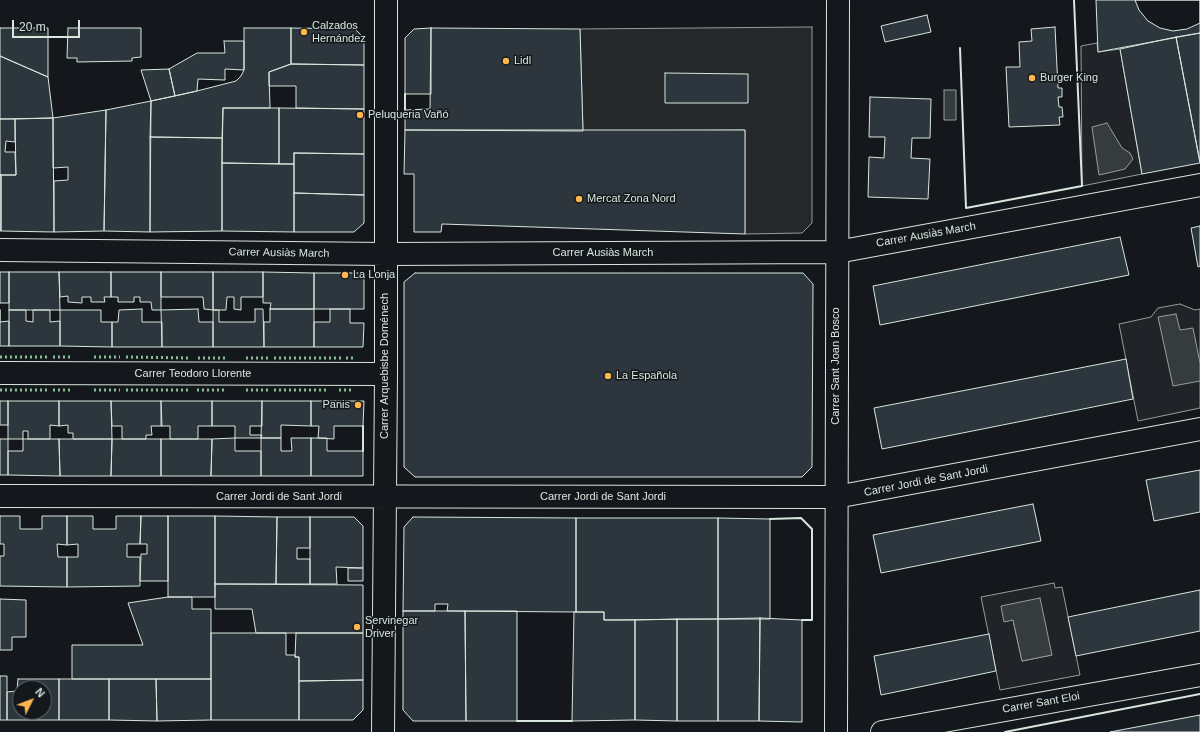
<!DOCTYPE html>
<meta charset="utf-8">
<style>
body{margin:0}
#map{position:relative;width:1200px;height:732px;overflow:hidden;background:#14181c;font-family:Helvetica,sans-serif}
canvas{display:block}
.north{position:absolute;left:12px;top:680px;width:40px;height:40px;box-sizing:border-box;background:#14181c;border:1px solid #626a69;border-radius:50%;rotate:48deg;font-size:11px;font-weight:700;line-height:16px;text-align:center;color:#d8e6dc}
.north::after{content:'';display:block;margin:auto;width:14px;height:18px;background:#ffb74d;clip-path:polygon(50% 0,100% 100%,50% 72%,0 100%)}
.scale{position:absolute;left:12px;top:20px;width:68px;height:18px;box-sizing:border-box;border:2px solid #d8e6dc;border-top:0;padding-left:5px;font-size:12px;line-height:14px;white-space:nowrap;color:#d8e6dc;-webkit-text-stroke:3px #14181c;paint-order:stroke}
</style>
<div id="map">
<canvas width="1200" height="732"></canvas>
<div class="north">N</div>
<div class="scale">20 m</div>
</div>
<script>
const ctx = document.querySelector('canvas').getContext('2d');
ctx.lineJoin = 'round';
function fill(path, color) {
  ctx.fillStyle = color;
  ctx.fill(path, 'evenodd');
}
function poly(rows) {
  const path = new Path2D();
  for (const r of rows) {
    path.moveTo(r[0], r[1]);
    for (let i = 2; i < r.length; i += 2) path.lineTo(r[i], r[i + 1]);
  }
  return path;
}
function stroke(path, color, width, dash) {
  ctx.strokeStyle = color;
  ctx.lineWidth = width;
  ctx.lineCap = dash ? 'butt' : 'round';
  ctx.setLineDash(dash || []);
  ctx.stroke(path);
}
function drawText(font, color, halo, rows, align = 'center') {
  ctx.font = font + ' Helvetica,sans-serif';
  ctx.lineWidth = 3;
  ctx.setLineDash([]);
  ctx.textBaseline = 'middle';
  ctx.strokeStyle = halo;
  ctx.fillStyle = color;
  for (const [text, x, y, turn = 0] of rows) {
    ctx.save();
    ctx.translate(x, y);
    ctx.rotate((+turn || 0) * Math.PI / 180);
    ctx.textAlign = isNaN(turn) ? turn : align;
    if (halo) ctx.strokeText(text, 0, 0);
    ctx.fillText(text, 0, 0);
    ctx.restore();
  }
}
const green = poly([
 [1097,43,1098,52,1120,49,1142,174,1082,186,1081,46,1097,43],
 [1180,304,1195,310,1200,309,1200,408,1138,421,1119,324,1151,317,1158,308,1180,304],
 [1054,583,1055,588,1062,587,1080,675,1000,690,981,597,1054,583],
 [1013,620,1052,655,1022,661,1013,620]
]);
fill(green, '#202428');
stroke(green, '#939e99', 1);
const parking = poly([
 [812,27,812,223,802,233,745,234,745,130,583,131,580,29,812,27]
]);
fill(parking, '#24282b');
stroke(parking, '#939e99', 1);
const water = poly([
 [944,90,956,90,956,120,944,120,944,90],
 [1107,123,1122,148,1130,153,1133,159,1125,169,1099,175,1092,127,1107,123],
 [1176,314,1180,330,1193,328,1200,363,1200,381,1173,386,1158,317,1176,314],
 [1040,598,1052,655,1022,661,1013,620,1004,622,1001,606,1040,598]
]);
fill(water, '#363b3e');
stroke(water, '#939e99', 1);
const building = poly([
 [1096,0,1200,0,1200,33,1098,52,1096,0],
 [1135,0,1200,0,1200,23,1187,29,1173,31,1160,28,1148,21,1139,10,1135,0],
 [927,15,931,32,885,42,881,26,927,15],
 [1055,27,1058,88,1062,88,1062,97,1058,97,1059,107,1062,107,1063,117,1059,117,1060,125,1009,127,1006,67,1020,67,1019,42,1032,41,1031,29,1055,27],
 [0,28,48,28,48,77,0,56,0,28],
 [68,28,141,28,141,57,132,58,132,61,77,62,77,58,67,58,68,28],
 [244,28,291,28,291,64,269,72,270,108,223,108,222,138,150,137,151,101,197,91,236,81,241,76,244,70,244,28],
 [291,28,355,29,364,38,364,65,291,64,291,28],
 [431,28,431,94,405,94,405,38,414,29,431,28],
 [431,28,580,29,583,131,405,130,405,110,430,109,431,28],
 [1200,33,1200,162,1176,37,1200,33],
 [1176,37,1200,163,1142,174,1120,49,1176,37],
 [224,41,244,41,244,70,225,69,225,80,198,79,197,91,175,96,169,69,197,53,225,53,224,41],
 [0,56,48,77,53,118,0,119,0,56],
 [291,64,364,65,364,109,296,108,296,86,269,86,269,72,291,64],
 [169,69,175,96,151,101,141,70,169,69],
 [665,73,748,74,748,103,665,103,665,73],
 [870,97,931,99,930,138,912,138,911,158,930,159,928,199,868,197,869,157,884,158,885,137,869,137,870,97],
 [151,101,150,232,104,231,106,110,151,101],
 [223,108,279,108,279,164,222,163,223,108],
 [279,108,364,109,364,154,294,153,294,164,279,164,279,108],
 [106,110,104,231,54,232,54,181,68,180,68,167,53,168,53,118,106,110],
 [53,118,54,232,1,231,1,175,16,175,15,119,53,118],
 [0,119,15,119,15,142,6,141,5,152,15,152,16,175,0,175,0,119],
 [405,130,745,130,745,234,442,224,441,232,414,232,414,174,404,174,405,130],
 [150,137,222,138,222,231,150,232,150,137],
 [294,153,364,154,364,195,294,193,294,153],
 [222,163,294,164,294,232,222,231,222,163],
 [0,175,1,175,1,231,0,231,0,175],
 [294,193,364,195,364,223,354,232,294,232,294,193],
 [1200,226,1200,266,1198,267,1191,228,1200,226],
 [1120,237,1129,275,880,325,873,286,1120,237],
 [0,272,9,272,9,303,0,303,0,272],
 [9,272,59,272,60,310,9,310,9,272],
 [59,272,111,272,111,297,104,297,105,302,91,302,91,297,82,297,82,303,68,302,68,296,60,297,59,272],
 [111,272,161,272,161,310,152,310,151,302,140,302,140,297,134,297,134,302,118,302,118,297,111,297,111,272],
 [161,272,213,272,213,310,204,309,203,297,161,297,161,272],
 [213,272,263,272,263,297,241,297,241,310,234,309,234,297,227,297,226,310,213,310,213,272],
 [263,272,314,273,314,309,270,309,271,303,263,303,263,272],
 [314,273,364,273,364,309,314,309,314,273],
 [415,273,803,273,813,284,812,467,802,477,415,477,404,467,404,282,415,273],
 [142,309,142,322,162,322,162,347,112,347,112,322,118,322,119,310,142,309],
 [198,309,199,322,213,322,213,347,162,347,161,310,198,309],
 [255,309,263,309,264,347,213,347,213,310,219,310,219,322,255,322,255,309],
 [270,309,314,309,314,347,264,347,264,322,270,322,270,309],
 [330,309,350,309,350,323,364,323,363,347,314,347,314,322,330,322,330,309],
 [0,310,0,322,9,321,9,346,0,346,0,310],
 [9,310,26,310,26,321,33,322,33,310,50,310,50,322,60,321,60,346,9,346,9,310],
 [60,310,101,310,101,322,112,322,112,347,60,346,60,310],
 [1126,359,1133,399,882,449,874,408,1126,359],
 [0,401,8,401,8,425,0,425,0,401],
 [8,401,59,401,59,426,50,425,50,439,28,439,28,431,23,431,23,439,8,439,8,401],
 [59,401,111,401,112,439,73,439,73,433,68,433,68,425,59,426,59,401],
 [111,401,161,401,162,426,151,426,152,435,146,435,146,439,122,439,122,426,112,426,111,401],
 [161,401,212,401,212,426,198,426,198,439,170,439,170,426,161,426,161,401],
 [212,401,262,401,262,426,250,426,250,435,262,435,261,438,235,438,235,426,212,426,212,401],
 [262,401,311,401,311,426,281,425,281,438,261,438,262,401],
 [311,401,364,401,363,426,334,426,334,439,318,438,319,426,311,426,311,401],
 [235,438,235,451,261,451,261,476,211,476,212,439,235,438],
 [261,438,281,438,281,451,292,451,291,438,311,438,311,476,261,476,261,438],
 [311,438,327,438,327,451,363,451,363,476,311,476,311,438],
 [0,439,8,439,8,475,0,475,0,439],
 [23,439,59,439,60,476,8,475,8,451,23,451,23,439],
 [59,439,112,439,111,476,60,476,59,439],
 [112,439,161,439,161,476,111,476,112,439],
 [161,439,212,439,211,476,161,476,161,439],
 [1200,470,1200,512,1154,521,1146,480,1200,470],
 [1033,504,1041,541,881,573,873,535,1033,504],
 [0,516,20,516,20,529,42,529,42,516,67,516,67,545,57,544,58,557,67,557,67,587,0,586,0,556,4,556,4,544,0,544,0,516],
 [67,516,93,516,93,529,116,529,116,516,141,516,140,544,127,544,127,557,140,557,140,586,67,587,67,557,78,557,78,544,67,545,67,516],
 [141,516,168,516,168,581,140,581,141,554,147,554,147,544,140,544,141,516],
 [168,516,215,516,215,597,168,597,168,516],
 [215,516,277,517,276,584,215,584,215,516],
 [277,517,310,517,310,548,297,548,297,559,310,559,310,584,276,584,277,517],
 [310,517,354,517,363,526,363,568,336,567,337,584,310,584,310,517],
 [413,517,576,518,576,612,447,611,448,604,435,604,435,611,403,611,404,527,413,517],
 [576,518,718,518,718,619,604,620,604,612,576,612,576,518],
 [718,518,770,519,770,619,718,619,718,518],
 [348,568,363,568,363,581,348,581,348,568],
 [215,584,363,585,363,633,256,633,252,609,215,609,215,584],
 [1200,590,1200,631,1076,656,1068,617,1200,590],
 [168,597,192,597,192,609,211,609,211,679,72,679,72,645,143,645,128,603,168,597],
 [0,599,26,600,26,637,12,637,12,650,0,650,0,599],
 [403,611,465,611,466,721,413,721,403,710,403,611],
 [465,611,517,611,517,721,466,721,465,611],
 [574,612,604,612,604,620,635,620,635,720,572,721,574,612],
 [760,618,802,620,802,722,759,721,760,618],
 [760,618,759,721,718,721,718,619,760,618],
 [677,619,718,619,718,721,677,721,677,619],
 [677,619,677,721,635,720,635,620,677,619],
 [211,633,286,633,286,655,295,655,295,657,299,657,299,720,211,720,211,633],
 [296,633,363,633,363,680,299,681,299,657,295,657,296,633],
 [989,634,996,671,881,695,874,656,989,634],
 [0,676,7,676,7,720,0,720,0,676],
 [18,679,59,679,59,720,7,720,7,692,17,691,18,679],
 [20,688,44,688,44,712,20,712,20,688],
 [59,679,109,679,109,720,59,720,59,679],
 [109,679,156,679,157,721,109,720,109,679],
 [156,679,211,679,211,720,157,721,156,679],
 [363,680,363,710,353,720,299,720,299,681,363,680],
 [1200,715,1200,732,1110,732,1200,715]
]);
fill(building, '#2c363c');
stroke(building, '#d8e6dc', 1);
const minor = poly([
 [0,250,385,254,837,252,1200,185],
 [0,373,386,374],
 [0,496,836,497,1200,429],
 [383,732,386,374,386,0],
 [836,732,838,0],
 [882,732,1200,675]
]);
stroke(minor, '#d8e6dc', 24);
stroke(minor, '#14181c', 22);
stroke(poly([
 [0,357,48,357],
 [53,357,72,357],
 [94,357,120,357],
 [126,357,191,358],
 [198,358,225,358],
 [246,358,269,358],
 [274,358,341,358],
 [346,358,356,358],
 [0,390,48,390],
 [53,390,72,390],
 [94,390,120,390],
 [126,390,191,390],
 [197,390,225,390],
 [246,390,268,390],
 [274,390,329,390],
 [339,390,352,390]
]), '#8ac095', 3, [2, 3]);
stroke(poly([
 [960,48,966,208,1082,186,1074,0],
 [405,94,405,110],
 [363,426,363,451],
 [770,519,801,518,812,529,812,620,802,620],
 [517,721,572,721],
 [1005,732,1200,694]
]), '#d8e6dc', 2);
for (const [x, y, r, color] of [
 [304,32,4,"#ffb74d"],
 [506,61,4,"#ffb74d"],
 [1032,78,4,"#ffb74d"],
 [360,115,4,"#ffb74d"],
 [579,199,4,"#ffb74d"],
 [345,275,4,"#ffb74d"],
 [608,376,4,"#ffb74d"],
 [358,405,4,"#ffb74d"],
 [357,627,4,"#ffb74d"]
]) {
  const dot = new Path2D();
  dot.arc(x, y, r, 0, 2 * Math.PI);
  ctx.fillStyle = color;
  ctx.fill(dot);
  stroke(dot, '#14181c', 1.5);
}
drawText('11px', '#d8e6dc', '#14181c', [
 ["Calzados",312,26],
 ["Hernández",312,39],
 ["Lidl",514,61],
 ["Burger King",1040,78],
 ["Peluqueria Vañó",368,115],
 ["Mercat Zona Nord",587,199],
 ["La Lonja",353,275],
 ["La Española",616,376],
 ["Panis",350,405,"right"],
 ["Servinegar",365,621],
 ["Driver",365,634]
], 'left');
drawText('11px', '#d8e6dc', '#14181c', [
 ["Carrer Ausiàs March",926,235,-10],
 ["Carrer Ausiàs March",279,253,1],
 ["Carrer Ausiàs March",603,253],
 ["Carrer Arquebisbe Doménech",385,366,-90],
 ["Carrer Sant Joan Bosco",836,366,-90],
 ["Carrer Teodoro Llorente",193,374],
 ["Carrer Jordi de Sant Jordi",926,481,-11],
 ["Carrer Jordi de Sant Jordi",279,497],
 ["Carrer Jordi de Sant Jordi",603,497],
 ["Carrer Sant Eloi",1041,703,-10]
]);
</script>
